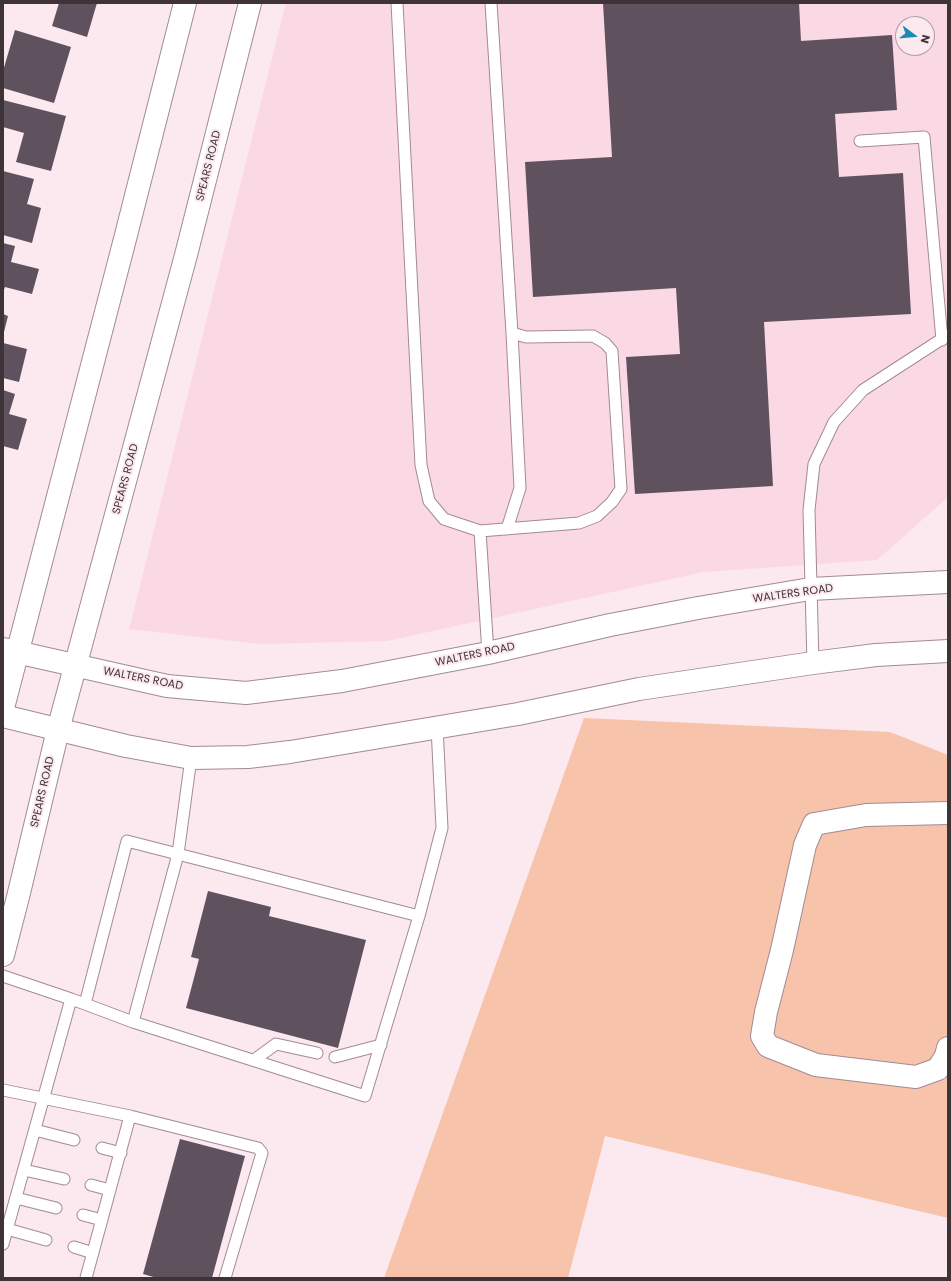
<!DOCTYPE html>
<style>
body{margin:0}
#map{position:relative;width:951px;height:1281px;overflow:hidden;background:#fce8ef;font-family:Poppins,sans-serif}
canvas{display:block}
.frame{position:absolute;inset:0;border:4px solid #3e3437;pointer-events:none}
.north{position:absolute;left:895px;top:16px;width:40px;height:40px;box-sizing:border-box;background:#fce8ef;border:1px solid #b0a0a5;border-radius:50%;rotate:106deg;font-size:11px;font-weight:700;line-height:16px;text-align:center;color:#3e3437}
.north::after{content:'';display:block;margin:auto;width:14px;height:18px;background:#1b8bb0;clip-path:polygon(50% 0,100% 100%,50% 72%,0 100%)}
</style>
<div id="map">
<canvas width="951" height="1281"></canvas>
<div class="frame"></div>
<div class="north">N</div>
</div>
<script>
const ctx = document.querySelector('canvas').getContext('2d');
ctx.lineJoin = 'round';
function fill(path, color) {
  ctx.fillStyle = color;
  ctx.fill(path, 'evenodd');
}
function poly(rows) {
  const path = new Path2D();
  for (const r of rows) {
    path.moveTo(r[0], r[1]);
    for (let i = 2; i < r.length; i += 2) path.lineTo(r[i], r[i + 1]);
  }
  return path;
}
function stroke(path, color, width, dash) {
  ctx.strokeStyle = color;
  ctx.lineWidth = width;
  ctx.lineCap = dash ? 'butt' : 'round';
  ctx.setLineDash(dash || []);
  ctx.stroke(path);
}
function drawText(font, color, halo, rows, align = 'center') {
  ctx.font = font + ' Poppins,sans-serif';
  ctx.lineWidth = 4;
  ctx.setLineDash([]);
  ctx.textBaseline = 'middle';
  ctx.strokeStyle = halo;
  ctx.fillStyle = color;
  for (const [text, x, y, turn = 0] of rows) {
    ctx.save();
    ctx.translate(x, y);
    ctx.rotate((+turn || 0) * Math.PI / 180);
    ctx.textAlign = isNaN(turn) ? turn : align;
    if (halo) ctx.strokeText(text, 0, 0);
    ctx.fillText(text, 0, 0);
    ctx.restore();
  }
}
fill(poly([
 [286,3,948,3,948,497,877,560,704,572,387,641,260,644,129,629],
 [903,24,927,24,927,48,903,48]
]), '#fad8e4');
fill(poly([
 [584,718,890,732,948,755,948,1218,605,1136,568,1278,384,1278]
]), '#f7c3ab');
fill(poly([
 [59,3,97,3,87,37,52,26],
 [603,3,799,3,801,41,892,35,897,110,835,114,839,177,903,173,911,314,764,322,773,486,635,494,626,357,680,354,676,288,533,297,525,162,612,157],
 [15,30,71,47,54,103,3,88,3,71],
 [3,100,66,116,51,171,16,162,24,133,3,127],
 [3,171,34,179,27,204,41,208,32,243,3,235],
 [3,243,15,246,11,262,39,269,32,294,5,287,3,292],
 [3,314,8,316,4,332,3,332],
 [3,343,27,349,19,382,3,378],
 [3,390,15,394,9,414,27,419,18,450,3,446],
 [208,891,271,907,269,916,366,940,338,1048,186,1008,199,959,191,957],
 [180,1139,245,1156,212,1278,157,1278,143,1274]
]), '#60515f');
const service = poly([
 [397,3,421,465,429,501,444,519,480,531],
 [860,141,924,137,942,340],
 [507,529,520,488,512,333],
 [488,653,480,531,579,523,597,516,612,502,621,489,612,351,605,343,593,336,526,337,512,333,491,3],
 [813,663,809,510,814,464,834,422,863,390,948,335],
 [3,976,71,999,3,1244],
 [71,999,85,1004,127,841,419,916],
 [85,1004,133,1022,178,854,191,758],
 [133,1022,365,1096,419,916,442,828,437,727],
 [335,1057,381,1045],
 [254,1060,276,1044,317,1053],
 [3,1090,130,1116,86,1278],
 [130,1116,258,1148,262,1153,225,1278],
 [35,1130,74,1140],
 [102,1148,121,1153],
 [24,1170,64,1179],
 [91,1185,110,1190],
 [16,1198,56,1208],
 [83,1215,102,1220],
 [7,1229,46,1240],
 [74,1247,93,1253]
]);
const minor = poly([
 [948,813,866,815,814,824,805,845,782,950,766,1012,762,1036,768,1046,816,1065,916,1077,938,1069,946,1056,948,1048]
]);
const tertiary = poly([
 [3,649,167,686,246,693,342,681,488,653,610,625,698,608,810,589,948,582],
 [3,716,126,746,191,758,248,757,290,752,518,714,639,689,813,663,876,655,948,651]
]);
const secondary = poly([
 [3,708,125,239,185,3],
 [3,955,18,897,58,730,186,255,250,3]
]);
stroke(service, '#a28b93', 13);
stroke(minor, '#a28b93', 24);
stroke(tertiary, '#a28b93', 24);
stroke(secondary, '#a28b93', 24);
stroke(service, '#fff', 11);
stroke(minor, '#fff', 22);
stroke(tertiary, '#fff', 22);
stroke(secondary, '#fff', 22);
drawText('11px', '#3e3437', '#fce8ef', [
 ["SPEARS ROAD",209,166,-76],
 ["SPEARS ROAD",126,479,-75],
 ["WALTERS ROAD",793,594,-8],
 ["WALTERS ROAD",475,655,-12],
 ["WALTERS ROAD",143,679,11],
 ["SPEARS ROAD",43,792,-77]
]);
</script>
